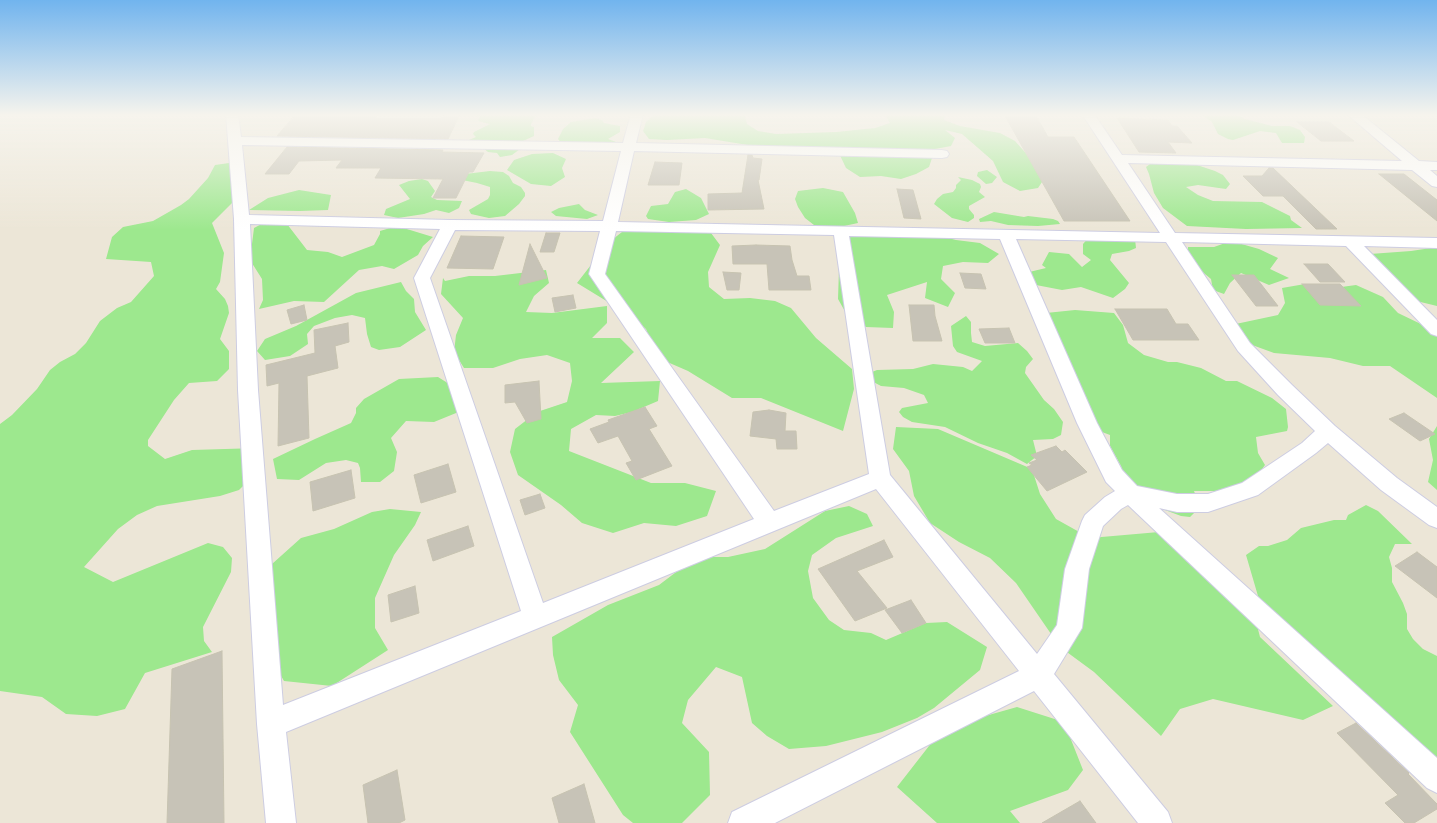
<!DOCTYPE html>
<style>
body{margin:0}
canvas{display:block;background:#ece6d7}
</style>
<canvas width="1437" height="823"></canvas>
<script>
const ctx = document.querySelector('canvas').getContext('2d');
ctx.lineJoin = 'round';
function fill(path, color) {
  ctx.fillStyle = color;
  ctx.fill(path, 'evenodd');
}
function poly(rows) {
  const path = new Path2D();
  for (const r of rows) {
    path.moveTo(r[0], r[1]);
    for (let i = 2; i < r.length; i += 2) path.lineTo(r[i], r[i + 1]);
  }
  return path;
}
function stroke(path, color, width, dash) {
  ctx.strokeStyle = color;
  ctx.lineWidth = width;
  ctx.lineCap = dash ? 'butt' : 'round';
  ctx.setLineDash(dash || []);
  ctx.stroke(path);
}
fill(poly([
 [473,114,488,114,485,116,495,114,537,114,531,124,531,126,534,127,534,136,523,141,520,149,512,155,500,157,497,153,488,152,482,147,464,142,476,137,473,134,474,132,490,124,478,121,480,117],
 [655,114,746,114,745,116,747,124,758,131,776,134,836,132,875,128,890,123,885,114,945,114,944,120,960,126,1000,133,1015,141,1040,169,1044,179,1038,188,1020,191,1003,182,993,161,962,134,945,130,955,138,951,146,935,149,929,167,916,174,901,179,881,176,860,177,846,168,837,149,760,147,705,138,667,140,649,139,643,131,646,122],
 [1201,114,1237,114,1245,119,1272,126,1290,126,1300,130,1305,137,1304,143,1282,143,1276,133,1260,131,1233,140,1228,139,1218,134,1212,122],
 [595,118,602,120,604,123,620,126,620,132,608,139,616,142,615,144,563,145,558,139,563,129,571,122],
 [553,153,566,159,562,168,565,177,551,186,531,184,507,170,514,160,532,154],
 [1154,161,1197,165,1215,171,1223,175,1230,184,1226,189,1198,185,1186,187,1198,195,1213,201,1262,202,1290,216,1291,220,1302,228,1246,229,1187,226,1163,208,1154,193,1149,174,1146,167],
 [236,162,236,199,212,223,224,253,220,282,216,289,225,299,228,306,229,313,220,339,229,351,229,369,217,381,189,383,174,400,148,440,148,446,165,459,192,450,258,448,264,457,263,466,239,490,220,496,157,506,137,515,118,529,84,567,113,582,208,543,223,547,232,558,231,572,203,627,204,641,212,652,145,673,125,709,97,716,66,714,42,697,0,691,0,424,12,415,37,389,50,370,60,362,75,354,86,343,100,321,117,308,131,302,154,276,151,262,106,259,112,237,123,227,153,221,181,205,189,199,208,178,215,165],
 [987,170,997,177,992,183,986,184,977,176,978,172],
 [490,171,503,172,509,176,513,183,521,187,525,193,525,196,519,204,505,216,489,218,471,214,469,210,488,199,490,195,490,187,477,183,457,179,457,175],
 [958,177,972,180,980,184,981,187,979,192,985,197,969,206,969,209,974,215,974,218,968,222,952,218,934,204,937,199,943,194,953,192,956,188,956,185,961,180],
 [422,179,428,181,435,191,431,197,437,200,462,201,459,208,449,213,436,210,424,214,398,218,384,215,386,209,410,199,399,185,409,181],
 [823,188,843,192,855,213,858,223,844,226,819,227,814,225,805,218,798,207,795,199,798,191],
 [686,189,701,198,709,214,696,220,669,222,648,219,646,216,651,206,668,204,675,192],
 [299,190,331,195,328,210,300,211,249,210,268,198],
 [579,204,585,210,598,215,587,219,556,216,551,212,559,208],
 [994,212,1024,217,1028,216,1053,219,1058,221,1060,224,1038,226,1008,225,991,221,980,222,979,219],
 [269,220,287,224,307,250,328,252,342,257,374,245,380,234,380,231,397,226,433,237,423,246,418,255,394,269,382,266,359,270,324,302,294,301,259,309,263,300,262,279,250,260,254,228],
 [668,229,711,233,720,245,708,272,709,287,724,299,750,298,775,301,791,308,816,338,852,369,854,389,843,431,761,398,732,398,688,371,665,361,653,346,646,329,631,316,577,283,608,243,622,232],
 [857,229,933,234,956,240,980,243,999,254,988,263,963,262,943,266,941,279,955,293,948,307,925,298,927,282,887,295,894,312,893,328,866,327,847,315,838,299,839,269,839,237],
 [1091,235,1135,239,1136,248,1129,251,1112,254,1110,260,1129,283,1125,289,1113,298,1081,287,1062,290,1036,285,1025,273,1046,268,1042,265,1049,252,1069,254,1082,267,1091,260,1083,254,1083,244],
 [1231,241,1259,249,1278,258,1270,269,1289,278,1269,285,1241,273,1230,283,1224,294,1213,290,1211,279,1188,260,1188,247,1214,247],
 [1431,248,1437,248,1437,306,1400,297,1370,254,1411,251],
 [546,270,549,283,534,296,526,312,552,313,607,306,607,323,592,338,620,338,634,352,601,383,660,381,658,401,632,412,615,416,596,415,571,429,569,451,651,483,685,483,716,491,707,516,676,526,644,523,613,533,582,523,561,505,518,475,510,452,515,429,537,412,567,402,572,381,570,363,547,355,520,359,493,368,464,368,454,352,456,335,463,318,441,294,443,278,445,281,469,276,495,276],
 [401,282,406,291,414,299,415,312,426,330,400,347,379,350,371,347,367,334,365,318,352,315,335,318,314,326,307,334,308,344,290,356,265,360,257,351,265,339,296,326,356,293],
 [1305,284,1334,288,1356,285,1383,297,1398,313,1425,326,1437,327,1437,398,1390,366,1363,366,1330,358,1274,353,1244,342,1231,325,1278,315,1285,303,1282,288],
 [1075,310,1114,313,1123,325,1128,343,1144,355,1168,362,1177,362,1201,368,1226,381,1237,381,1272,398,1286,409,1288,427,1287,431,1256,437,1258,453,1265,465,1250,485,1216,491,1194,491,1199,504,1196,511,1190,517,1181,516,1157,507,1125,479,1121,466,1110,446,1110,435,1094,429,1046,313],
 [966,316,971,322,971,333,972,342,985,346,1018,343,1027,351,1033,359,1026,367,1025,373,1044,400,1054,409,1063,422,1061,435,1053,439,1033,440,1037,456,1027,464,1007,453,978,443,945,427,912,422,903,417,899,412,902,408,928,403,924,395,904,388,881,386,862,376,877,370,913,369,933,364,963,367,972,371,982,361,957,352,953,346,951,326],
 [438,377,462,392,461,411,434,422,406,421,391,438,397,452,394,471,380,482,361,482,360,468,358,463,346,460,326,463,299,480,277,479,273,459,315,439,351,423,356,413,356,408,364,399,399,379],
 [1437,426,1437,490,1428,482,1433,460,1429,439],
 [896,427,938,429,1032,469,1040,494,1056,519,1090,538,1159,532,1196,551,1233,574,1252,606,1260,637,1333,706,1303,720,1213,699,1180,709,1161,736,1094,672,1060,647,1016,583,990,558,959,542,930,523,914,496,909,471,893,449],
 [1366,505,1378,511,1412,544,1395,544,1389,557,1392,568,1392,582,1403,603,1407,614,1407,629,1413,639,1423,649,1437,656,1437,778,1268,619,1258,596,1246,555,1259,546,1268,546,1287,540,1301,528,1334,520,1346,520,1348,515],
 [849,506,867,514,873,526,836,538,812,555,808,571,813,598,829,620,844,630,871,633,886,640,926,623,947,622,987,647,980,670,934,708,917,718,882,732,826,746,789,749,767,736,752,723,742,677,716,667,688,700,682,723,709,752,710,795,682,823,633,823,623,815,570,732,578,705,559,680,553,655,552,637,608,605,659,585,696,557,728,557,765,549,825,511],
 [390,509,421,512,415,525,394,555,375,598,375,628,388,650,332,686,284,681,262,642,272,564,301,538,334,529,372,512],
 [1017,707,1064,722,1083,770,1068,790,1010,811,1020,823,937,823,897,787,943,728]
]), '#9de88e');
const building = poly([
 [296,114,378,114,376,118,442,118,445,114,460,114,448,139,277,136,296,114],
 [1004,114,1035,114,1048,137,1074,137,1130,221,1064,221,1004,114],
 [1117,118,1168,120,1172,126,1177,126,1192,143,1168,142,1176,153,1139,152,1117,118],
 [1297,122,1329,122,1354,141,1321,141,1297,122],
 [287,147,443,150,442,152,484,153,473,172,469,172,456,198,433,198,443,179,375,178,381,168,336,168,342,160,299,161,289,174,265,174,287,147],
 [748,155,752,155,753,158,762,159,759,180,758,180,764,209,708,210,708,194,742,193,748,155],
 [655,162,682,163,679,185,648,185,655,162],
 [1269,168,1273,168,1337,229,1316,229,1283,196,1263,196,1243,176,1262,176,1269,168],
 [1379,174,1404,174,1437,200,1437,221,1379,174],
 [897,189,913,190,921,219,904,218,897,189],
 [546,233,560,233,554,252,540,252,546,233],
 [461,236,504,237,493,269,447,268,461,236],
 [530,244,547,278,519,285,530,244],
 [756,245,790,246,792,260,797,276,809,276,811,290,769,290,767,264,733,264,732,246,756,245],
 [1304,264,1328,264,1345,282,1320,282,1304,264],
 [723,272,741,273,739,290,727,290,723,272],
 [960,273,981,274,986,289,965,288,960,273],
 [1232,275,1254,275,1278,306,1256,306,1232,275],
 [1302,284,1340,284,1361,306,1320,305,1302,284],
 [573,295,576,308,555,312,552,298,573,295],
 [304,305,307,320,291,324,287,310,304,305],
 [909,305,934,305,935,316,942,341,913,341,909,305],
 [1115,309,1167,309,1176,324,1188,324,1199,340,1133,340,1115,309],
 [348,323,349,342,335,346,338,368,307,376,309,438,278,446,279,383,267,386,266,365,315,353,314,330,348,323],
 [1009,328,1015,343,985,343,979,329,1009,328],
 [539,381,541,419,527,423,515,402,505,403,505,385,539,381],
 [645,407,657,426,649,429,672,466,636,480,626,463,632,461,618,436,598,443,590,429,609,422,608,420,645,407],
 [769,410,786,413,785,431,796,431,797,449,777,449,776,439,750,436,753,412,769,410],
 [1404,413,1435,434,1420,441,1389,419,1404,413],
 [1056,446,1062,452,1065,450,1087,472,1047,491,1027,467,1032,465,1029,463,1037,460,1031,455,1056,446],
 [448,464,456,492,421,503,414,475,448,464],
 [351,470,355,498,313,511,310,482,351,470],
 [540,494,545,508,525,515,520,500,540,494],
 [468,526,474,546,433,561,427,540,468,526],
 [884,540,893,557,857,571,887,608,855,621,818,569,884,540],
 [1417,552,1437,567,1437,598,1395,566,1417,552],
 [415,586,419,613,391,622,388,595,415,586],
 [911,600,926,623,902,633,885,610,911,600],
 [222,651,224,823,167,823,172,669,222,651],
 [1356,723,1409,773,1408,774,1437,804,1437,809,1414,823,1405,823,1385,803,1398,795,1337,733,1356,723],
 [397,770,405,820,399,823,368,823,363,785,397,770],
 [584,784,595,823,559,823,552,798,584,784],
 [1080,801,1096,823,1042,823,1080,801]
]);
fill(building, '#c7c3b7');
stroke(building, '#c7c3b1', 1);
const street = poly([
 [226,114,238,114,241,137,623,143,631,114,643,114,636,143,942,150,947,151,949,154,947,157,942,158,634,151,618,222,1160,233,1082,114,1094,114,1122,155,1402,161,1347,114,1361,114,1419,161,1437,162,1437,170,1430,170,1437,176,1437,187,1432,186,1412,170,1128,163,1175,233,1437,238,1437,248,1364,246,1437,320,1437,336,1431,334,1346,246,1182,242,1250,343,1292,385,1335,426,1397,478,1437,507,1437,528,1429,525,1381,490,1328,443,1316,453,1258,495,1208,512,1177,512,1159,508,1437,758,1437,793,1427,788,1128,505,1121,509,1103,526,1089,569,1082,628,1054,674,1168,812,1172,823,1138,823,1034,691,775,823,728,823,732,812,1019,671,876,489,286,732,296,823,266,823,257,724,238,390,234,219,226,114],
 [242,145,621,151,603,221,450,220,249,215,242,145],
 [250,224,440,229,414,278,521,611,283,705,258,390,250,224],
 [455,230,600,231,589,274,754,519,543,603,430,278,455,230],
 [616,231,834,235,869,474,774,511,605,274,616,231],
 [849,236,1000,239,1077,423,1106,482,1115,491,1105,497,1085,515,1082,521,1065,569,1057,625,1037,654,890,475,849,236],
 [1016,239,1166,242,1238,351,1278,395,1315,431,1302,443,1242,483,1208,494,1177,494,1137,486,1122,470,1097,423,1016,239]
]);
stroke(street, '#cdcde2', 2);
fill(street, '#fff');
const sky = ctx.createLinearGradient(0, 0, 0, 230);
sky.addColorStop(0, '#71b4ee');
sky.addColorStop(0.5, '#f6f4ed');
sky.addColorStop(1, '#f6f4ed00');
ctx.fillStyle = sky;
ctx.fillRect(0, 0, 1437, 230);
</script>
